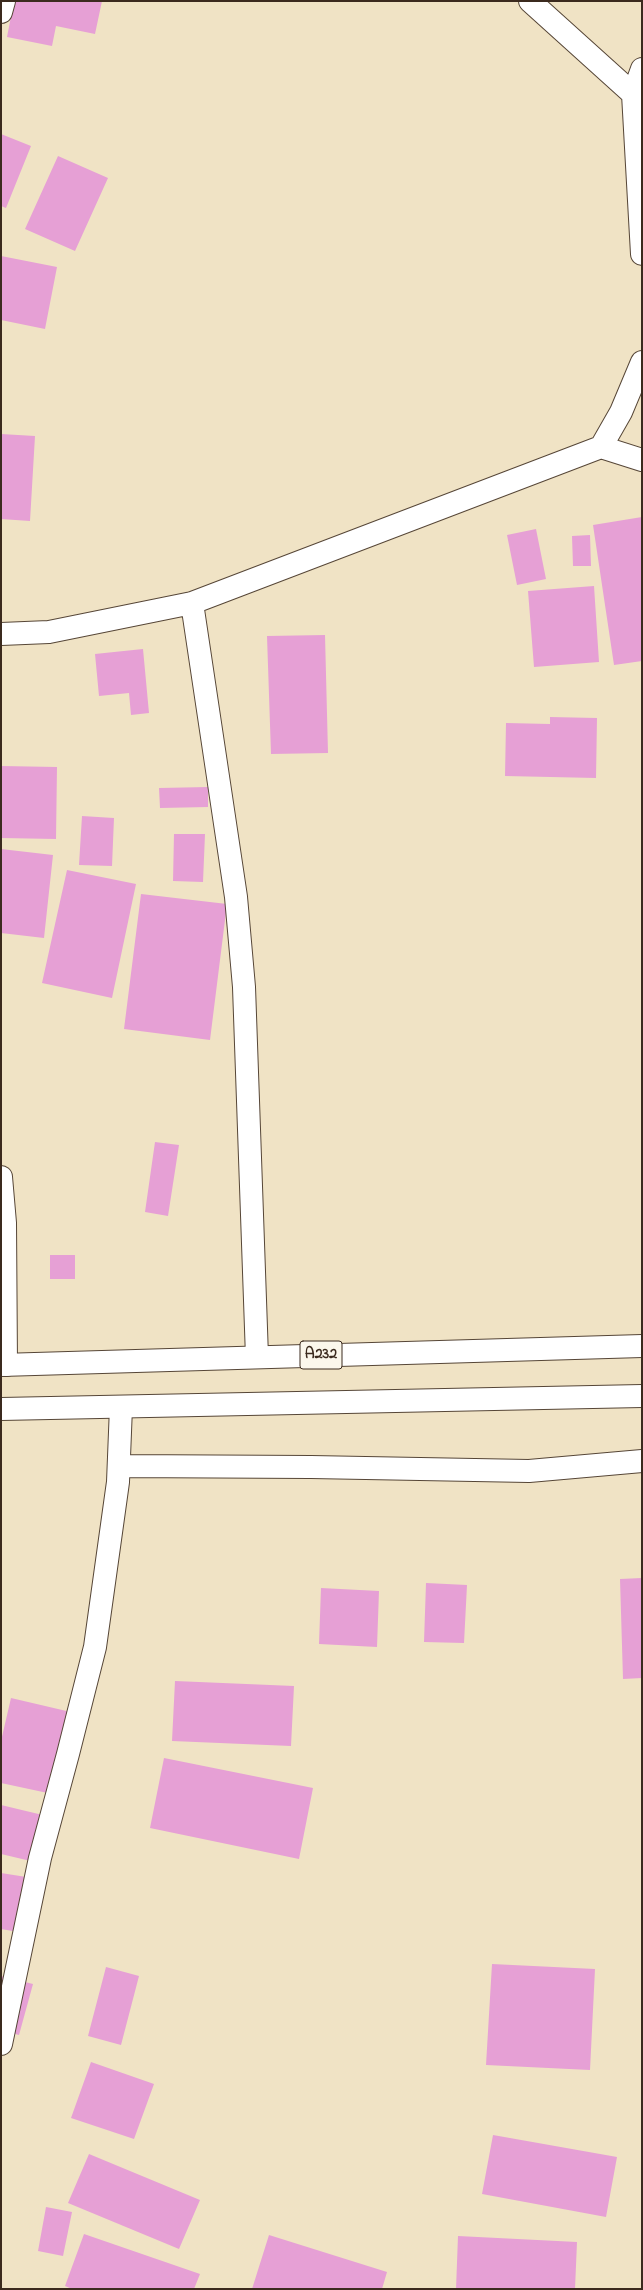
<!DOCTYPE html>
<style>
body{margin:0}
#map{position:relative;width:643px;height:2290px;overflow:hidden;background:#f0e3c5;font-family:"Indie Flower",sans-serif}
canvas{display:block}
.frame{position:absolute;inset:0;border:2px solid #3b2a1e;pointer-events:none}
</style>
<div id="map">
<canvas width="643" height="2290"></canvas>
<div class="frame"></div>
</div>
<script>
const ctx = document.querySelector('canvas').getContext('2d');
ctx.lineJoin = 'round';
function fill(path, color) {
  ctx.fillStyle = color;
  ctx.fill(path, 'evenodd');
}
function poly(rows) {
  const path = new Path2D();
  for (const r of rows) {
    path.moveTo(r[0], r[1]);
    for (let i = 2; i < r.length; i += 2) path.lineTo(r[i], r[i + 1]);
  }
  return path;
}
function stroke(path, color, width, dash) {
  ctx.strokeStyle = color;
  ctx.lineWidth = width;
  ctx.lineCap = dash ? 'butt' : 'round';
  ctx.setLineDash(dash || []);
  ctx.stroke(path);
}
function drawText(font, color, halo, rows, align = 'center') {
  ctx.font = font + ' "Indie Flower",sans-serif';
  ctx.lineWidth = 4;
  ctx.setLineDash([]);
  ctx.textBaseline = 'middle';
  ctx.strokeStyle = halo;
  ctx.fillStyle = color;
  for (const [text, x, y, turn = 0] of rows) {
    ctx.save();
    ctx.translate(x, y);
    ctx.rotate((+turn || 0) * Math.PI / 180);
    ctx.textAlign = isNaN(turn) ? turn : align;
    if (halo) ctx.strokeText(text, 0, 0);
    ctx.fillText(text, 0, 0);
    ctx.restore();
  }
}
fill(poly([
 [14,1,102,1,95,34,56,26,52,46,7,37],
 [1,134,31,146,6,208,1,206],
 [58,156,108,178,75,251,25,229],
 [1,256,57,267,45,329,1,320],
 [1,434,35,436,30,521,1,519],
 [642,517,642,661,614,665,593,525],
 [536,529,546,579,517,585,507,535],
 [590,535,591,566,573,566,572,536],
 [594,586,599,662,534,667,528,591],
 [325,635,328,753,271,754,267,636],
 [143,649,149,713,131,715,129,693,99,696,95,654],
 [550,717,597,718,596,778,505,776,506,723,550,724],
 [1,766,57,767,56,839,1,838],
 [208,787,208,807,160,808,159,788],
 [82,816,114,818,112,866,79,865],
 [174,834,205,834,203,882,173,881],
 [1,849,53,855,44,938,1,933],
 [67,870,136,884,112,998,42,983],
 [141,894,227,904,210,1040,124,1029],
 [155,1142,179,1145,168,1216,145,1212],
 [50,1255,75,1255,75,1279,50,1279],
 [642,1578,642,1678,623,1679,620,1579],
 [426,1583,467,1585,464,1643,424,1642],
 [321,1588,379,1591,377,1647,319,1644],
 [175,1681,294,1686,291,1746,172,1741],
 [11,1698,75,1713,57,1795,1,1783,1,1741],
 [164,1758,313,1788,299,1859,150,1828],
 [1,1805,51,1817,39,1863,1,1854],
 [1,1873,39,1879,30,1934,1,1929],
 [492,1964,595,1969,590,2070,486,2065],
 [106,1967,139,1976,121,2045,88,2036],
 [1,1976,33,1984,19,2035,1,2030],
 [91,2062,154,2084,134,2139,71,2118],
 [493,2135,617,2157,606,2217,482,2194],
 [89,2154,200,2200,179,2249,68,2203],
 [46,2207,72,2212,63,2256,38,2251],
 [84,2234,200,2274,194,2289,72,2289,65,2286],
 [269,2235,387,2272,382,2289,252,2289],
 [458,2236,577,2242,575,2289,456,2289]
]), '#e6a0d5');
const street = poly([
 [530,1,633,94],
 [1,12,4,1],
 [642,69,633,94,642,254],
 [601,447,642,460],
 [192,603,236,897,244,987,257,1357],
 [1,634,49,632,192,603,601,447,621,412,642,362],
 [1,1177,5,1223,6,1365],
 [119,1466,311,1467,529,1471,642,1461],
 [1,2044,40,1858,68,1754,95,1647,118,1482,121,1407]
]);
const highway = poly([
 [1,1365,642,1346],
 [1,1409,642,1396]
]);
stroke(street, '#564637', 24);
stroke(highway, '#564637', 24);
stroke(street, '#fff', 22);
stroke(highway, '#fff', 22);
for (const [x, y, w] of [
 [321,1355,42]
]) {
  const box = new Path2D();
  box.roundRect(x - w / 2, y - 14, w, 28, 3);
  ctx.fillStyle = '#fbf7ec';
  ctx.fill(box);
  stroke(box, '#3b2a1e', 1);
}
drawText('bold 16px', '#3b2a1e', null, [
 ["A232",321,1355]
]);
</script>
